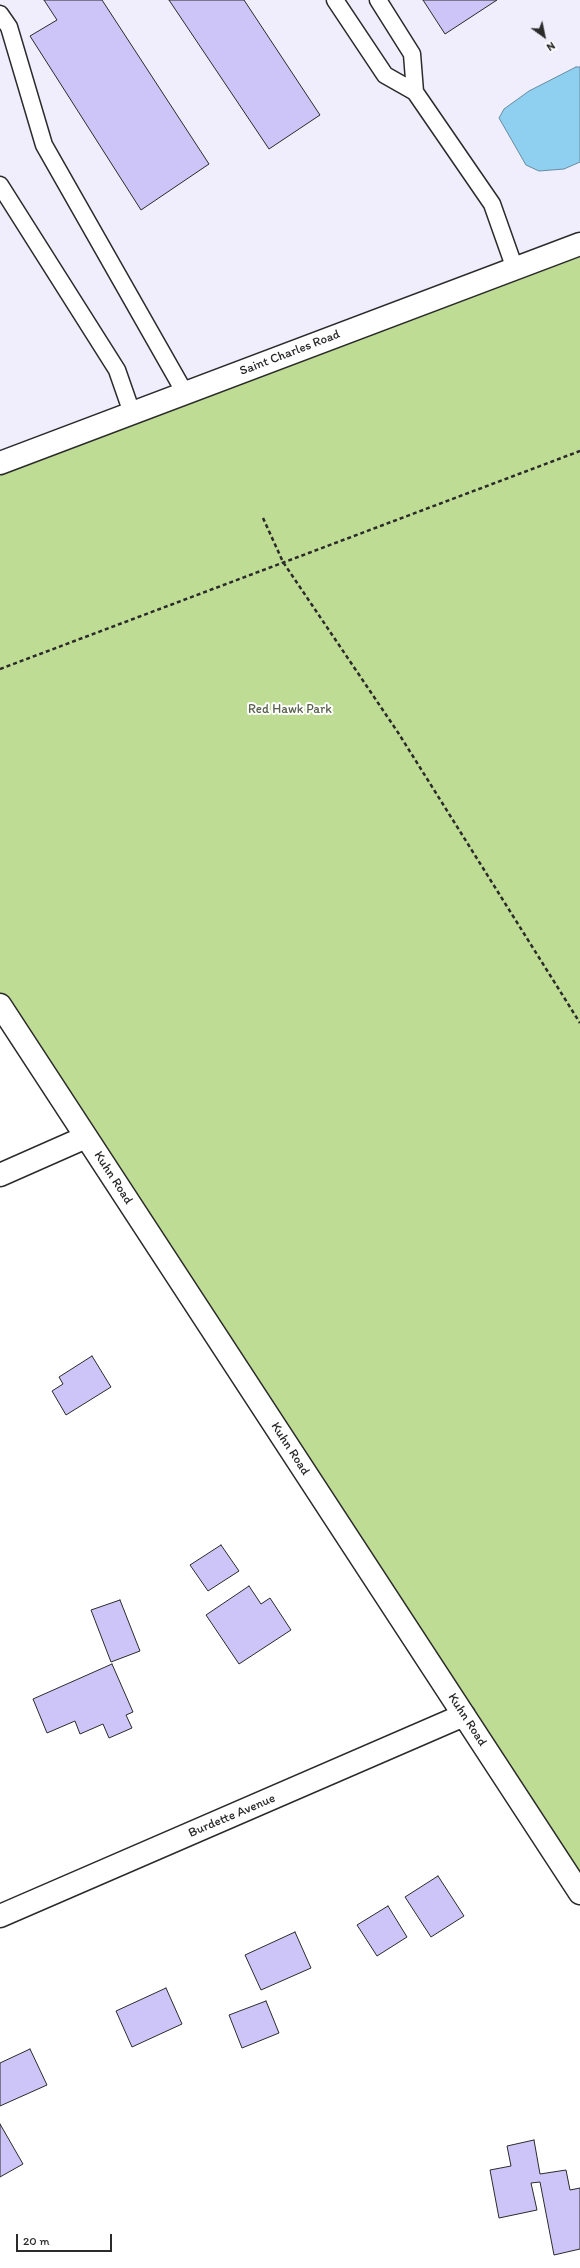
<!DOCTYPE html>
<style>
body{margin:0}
#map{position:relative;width:580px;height:2268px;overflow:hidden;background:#fff;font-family:Itim,sans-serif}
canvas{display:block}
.north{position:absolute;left:524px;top:16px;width:40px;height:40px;-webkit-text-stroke:3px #fff;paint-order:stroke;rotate:147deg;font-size:11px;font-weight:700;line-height:16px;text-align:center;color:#2b2b2b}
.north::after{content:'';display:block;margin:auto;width:14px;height:18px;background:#2b2b2b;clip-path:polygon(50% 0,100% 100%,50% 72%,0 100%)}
.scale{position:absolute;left:16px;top:2234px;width:96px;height:18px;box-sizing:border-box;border:2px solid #2b2b2b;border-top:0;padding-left:5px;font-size:12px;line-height:14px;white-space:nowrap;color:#2b2b2b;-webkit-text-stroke:3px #fff;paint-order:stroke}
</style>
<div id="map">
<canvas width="580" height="2268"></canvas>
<div class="north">N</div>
<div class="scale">20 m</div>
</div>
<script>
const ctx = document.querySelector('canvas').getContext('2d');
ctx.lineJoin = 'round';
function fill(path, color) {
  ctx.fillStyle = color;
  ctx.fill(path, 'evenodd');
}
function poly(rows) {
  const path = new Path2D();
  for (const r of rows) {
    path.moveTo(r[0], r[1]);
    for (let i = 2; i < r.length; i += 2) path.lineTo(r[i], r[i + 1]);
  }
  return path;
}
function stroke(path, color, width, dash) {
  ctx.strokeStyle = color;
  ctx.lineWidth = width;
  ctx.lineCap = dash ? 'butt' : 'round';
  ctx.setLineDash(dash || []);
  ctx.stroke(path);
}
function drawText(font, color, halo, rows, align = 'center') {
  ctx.font = font + ' Itim,sans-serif';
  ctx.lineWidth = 4;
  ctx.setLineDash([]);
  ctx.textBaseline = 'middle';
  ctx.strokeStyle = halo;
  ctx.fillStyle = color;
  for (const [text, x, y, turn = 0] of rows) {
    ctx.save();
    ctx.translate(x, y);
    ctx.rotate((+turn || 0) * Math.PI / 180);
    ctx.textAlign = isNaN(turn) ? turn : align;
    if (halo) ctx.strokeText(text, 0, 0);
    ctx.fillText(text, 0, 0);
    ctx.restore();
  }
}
fill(poly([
 [0,0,580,0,580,237,0,453]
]), '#f0eefd');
fill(poly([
 [580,244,580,1881,0,1004,0,460]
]), '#bfdc94');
const water = poly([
 [576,67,580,67,580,162,564,169,539,171,526,165,499,118,504,109,529,91,576,67]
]);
fill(water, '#8fcff0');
stroke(water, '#678da1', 1);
const building = poly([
 [44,0,102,0,209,164,141,210,30,36,57,20,44,0],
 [169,0,244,0,320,115,269,149,169,0],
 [423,0,497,0,445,34,423,0],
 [92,1356,111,1387,66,1415,52,1391,63,1384,59,1377,92,1356],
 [221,1545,239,1571,208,1591,190,1565,221,1545],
 [249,1586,261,1604,270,1598,291,1630,239,1664,206,1615,249,1586],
 [120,1600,140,1651,111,1662,91,1610,120,1600],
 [112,1664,133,1712,126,1715,132,1728,109,1738,103,1724,80,1734,75,1721,47,1733,33,1699,112,1664],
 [438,1876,464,1916,431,1937,405,1897,438,1876],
 [388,1906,407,1937,377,1956,357,1925,388,1906],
 [295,1932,311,1968,261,1990,245,1955,295,1932],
 [166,1988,182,2024,132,2047,116,2011,166,1988],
 [266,2001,279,2033,242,2048,229,2015,266,2001],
 [30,2049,47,2085,0,2106,0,2063,30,2049],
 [0,2124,23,2164,0,2177,0,2124],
 [534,2140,540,2174,566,2170,570,2190,580,2188,580,2249,554,2255,540,2182,531,2183,537,2210,499,2218,490,2170,511,2166,507,2146,534,2140]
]);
fill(building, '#cdc5f8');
stroke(building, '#2b2b2b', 1);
const service = poly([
 [335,0,385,75,415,92],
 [378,0,412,54,415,92,492,204,515,269],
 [0,14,9,27,44,145,185,393],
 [0,185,117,370,132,413]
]);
const minor = poly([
 [0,1005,580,1893],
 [0,1175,86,1137],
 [0,1916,464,1715]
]);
const tertiary = poly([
 [0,463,580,244]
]);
stroke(service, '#2b2b2b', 19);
stroke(minor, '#2b2b2b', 25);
stroke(tertiary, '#2b2b2b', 25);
stroke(poly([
 [263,518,283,562,399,734,580,1023],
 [0,669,580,451]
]), '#2b2b2b', 2.5, [4, 3]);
stroke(service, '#fff', 16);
stroke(minor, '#fff', 22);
stroke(tertiary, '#fff', 22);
drawText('13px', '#2b2b2b', '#fff', [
 ["Saint Charles Road",290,353,-21],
 ["Kuhn Road",113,1178,57],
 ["Kuhn Road",290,1449,57],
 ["Kuhn Road",467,1720,57],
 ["Burdette Avenue",232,1816,-23]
]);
drawText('13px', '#57604a', '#fff', [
 ["Red Hawk Park",290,710]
]);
</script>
